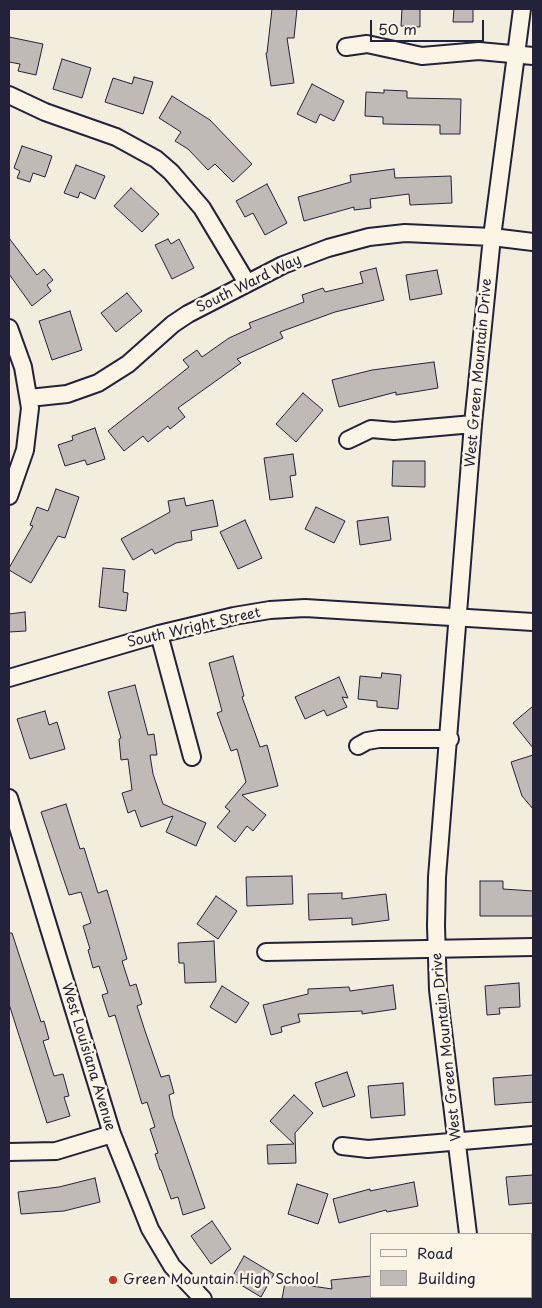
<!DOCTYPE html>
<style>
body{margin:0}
#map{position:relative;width:542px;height:1308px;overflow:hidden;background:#f3edde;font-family:"Playpen Sans",sans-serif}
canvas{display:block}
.frame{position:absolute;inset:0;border:10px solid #22223b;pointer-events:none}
.legend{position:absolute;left:370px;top:1233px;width:162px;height:65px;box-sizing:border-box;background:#fcf5e5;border:1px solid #a5a1a1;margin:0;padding:6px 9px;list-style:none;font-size:15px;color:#22223b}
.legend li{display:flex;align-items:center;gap:10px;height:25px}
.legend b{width:25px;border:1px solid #a5a1a1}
.scale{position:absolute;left:370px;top:20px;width:114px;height:22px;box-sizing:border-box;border:2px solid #22223b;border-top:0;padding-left:6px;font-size:15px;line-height:18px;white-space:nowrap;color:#22223b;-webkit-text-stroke:4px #fcf5e5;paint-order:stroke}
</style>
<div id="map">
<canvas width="542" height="1308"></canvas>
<div class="frame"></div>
<ul class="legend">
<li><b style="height:6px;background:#fcf5e5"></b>Road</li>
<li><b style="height:14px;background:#bfbab6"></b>Building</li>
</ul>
<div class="scale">50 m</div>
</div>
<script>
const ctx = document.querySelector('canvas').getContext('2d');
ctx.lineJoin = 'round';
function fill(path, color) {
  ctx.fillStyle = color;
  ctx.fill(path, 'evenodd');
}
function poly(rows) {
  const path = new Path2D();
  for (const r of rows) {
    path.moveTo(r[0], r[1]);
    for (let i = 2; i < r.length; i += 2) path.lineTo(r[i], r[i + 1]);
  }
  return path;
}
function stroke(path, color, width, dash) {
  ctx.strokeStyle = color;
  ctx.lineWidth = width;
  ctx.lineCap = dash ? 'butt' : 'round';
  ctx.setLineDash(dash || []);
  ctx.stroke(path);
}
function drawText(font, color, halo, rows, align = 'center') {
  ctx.font = font + ' "Playpen Sans",sans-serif';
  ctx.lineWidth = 5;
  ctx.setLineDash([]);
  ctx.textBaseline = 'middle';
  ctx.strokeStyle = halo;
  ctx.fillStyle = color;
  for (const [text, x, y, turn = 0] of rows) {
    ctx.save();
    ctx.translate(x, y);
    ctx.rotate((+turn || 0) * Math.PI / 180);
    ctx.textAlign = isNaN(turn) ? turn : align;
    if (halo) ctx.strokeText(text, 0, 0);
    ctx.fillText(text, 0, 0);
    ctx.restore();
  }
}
const building = poly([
 [272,9,297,9,294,38,287,38,294,83,271,86,266,53,267,53,272,9],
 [402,9,420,9,420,27,401,26,402,9],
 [454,9,473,9,473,22,453,22,454,9],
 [9,37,43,44,36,75,18,71,20,64,9,62,9,37],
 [62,59,91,68,82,98,53,89,62,59],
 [134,77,153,82,143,114,105,102,113,78,132,84,134,77],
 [312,84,344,101,334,121,320,114,316,123,297,114,312,84],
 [384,90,407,91,407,98,461,99,460,134,440,134,440,125,383,124,383,117,365,116,366,92,384,93,384,90],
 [172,96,210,120,252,164,233,182,215,164,208,170,188,149,175,141,181,132,159,118,172,96],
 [22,146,52,156,45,177,33,173,30,182,17,178,20,171,14,168,22,146],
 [76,165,105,176,95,199,80,192,78,198,64,193,76,165],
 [394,169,395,178,451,176,452,203,410,205,409,194,370,199,371,208,354,210,354,207,304,221,298,197,351,182,350,175,394,169],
 [267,184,287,223,265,235,253,213,245,217,236,201,267,184],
 [131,188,159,214,142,232,114,206,131,188],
 [9,238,37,275,44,269,53,280,47,285,51,291,32,306,9,274,9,238],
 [168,239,171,244,179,239,194,268,172,279,155,245,168,239],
 [376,268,384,300,335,312,280,332,283,338,237,359,241,363,178,408,185,417,170,429,168,426,148,442,143,436,124,451,108,431,189,367,183,360,197,350,202,357,229,338,251,328,249,323,304,302,302,295,323,288,325,292,363,283,360,272,376,268],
 [437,270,442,294,410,300,406,275,437,270],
 [127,293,142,311,116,332,101,313,127,293],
 [70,311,82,350,52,360,39,321,70,311],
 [434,362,438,388,396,395,396,392,339,407,332,380,372,370,434,362],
 [303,393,323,410,296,442,276,424,303,393],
 [95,428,105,459,87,465,85,460,65,466,58,445,73,440,72,436,95,428],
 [293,454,296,475,290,476,293,497,270,500,264,458,293,454],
 [393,461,425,461,425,487,392,486,393,461],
 [56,489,79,497,65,538,58,536,31,583,9,570,9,568,33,526,30,525,37,507,48,511,56,489],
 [184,498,186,506,213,500,218,526,191,531,192,540,176,543,155,554,152,549,133,560,121,539,170,512,168,501,184,498],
 [316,507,345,521,334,543,305,529,316,507],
 [388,517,391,540,360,545,357,521,388,517],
 [245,520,262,558,238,569,220,532,245,520],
 [103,568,125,570,123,592,128,593,126,611,99,607,103,568],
 [25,612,26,631,9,632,9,614,25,612],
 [233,656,244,696,242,697,260,747,267,745,278,786,242,795,266,815,253,831,247,826,235,842,217,827,230,811,225,807,246,782,237,749,231,751,217,713,222,711,209,663,233,656],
 [382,673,401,675,398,709,377,707,377,701,358,699,360,676,381,678,382,673],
 [339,677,348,698,342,697,347,707,327,716,324,710,305,719,295,697,339,677],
 [135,685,148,735,154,734,157,755,150,755,153,774,163,804,206,823,196,846,166,832,173,816,141,827,135,810,128,813,122,793,132,790,128,759,121,760,119,739,121,738,108,692,135,685],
 [533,706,533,748,513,723,533,706],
 [45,711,49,725,57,722,65,749,30,759,17,719,45,711],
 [533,755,533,809,522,796,511,762,533,755],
 [66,804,80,849,84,848,98,893,107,890,127,959,122,961,130,986,136,984,142,1004,137,1006,145,1031,161,1077,169,1075,174,1093,169,1095,173,1116,205,1208,183,1215,178,1197,171,1199,161,1170,160,1170,155,1154,158,1153,150,1129,155,1127,147,1102,142,1104,115,1015,109,1017,102,995,108,993,99,966,93,968,88,950,90,949,83,926,91,923,81,892,69,895,41,812,66,804],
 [292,876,293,904,247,906,246,877,292,876],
 [480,881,503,881,503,889,533,891,533,916,480,916,480,881],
 [342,893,342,899,386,894,389,920,352,925,352,918,309,920,308,894,342,893],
 [216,896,237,911,218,939,197,924,216,896],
 [9,933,12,933,41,1022,44,1021,49,1039,43,1041,54,1076,63,1074,69,1096,64,1097,70,1116,47,1123,9,1004,9,933],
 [214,941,216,982,185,983,184,963,179,963,178,943,214,941],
 [519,983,520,1007,499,1008,500,1014,487,1015,485,986,519,983],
 [393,985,396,1009,362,1014,362,1011,298,1014,300,1022,281,1027,282,1032,271,1035,263,1005,308,994,308,989,349,987,350,991,393,985],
 [222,986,249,1003,236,1023,210,1007,222,986],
 [347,1072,355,1096,323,1107,315,1083,347,1072],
 [533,1075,533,1102,495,1105,493,1078,533,1075],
 [403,1083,405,1115,371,1118,368,1086,403,1083],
 [294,1095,313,1113,295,1133,296,1163,268,1164,267,1145,294,1144,270,1121,294,1095],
 [533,1175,533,1203,509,1205,506,1177,533,1175],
 [95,1178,100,1202,64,1211,21,1214,18,1192,59,1187,95,1178],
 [414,1182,418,1206,387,1212,386,1210,339,1223,333,1199,370,1189,370,1191,414,1182],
 [297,1184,328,1194,318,1224,288,1214,297,1184],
 [212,1221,231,1249,211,1264,191,1236,212,1221],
 [244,1256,274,1274,261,1297,231,1279,244,1256],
 [371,1276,371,1299,282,1299,285,1282,332,1289,331,1280,371,1276]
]);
fill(building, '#bfbab6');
stroke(building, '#22223b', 1);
const minor = poly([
 [346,47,367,44,422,56,479,51,533,56],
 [9,95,45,112,116,137,156,159,171,172,202,208,247,283],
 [9,328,23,367,30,408,25,450,9,496],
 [29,398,67,394,98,383,128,364,173,324,188,314,283,265,328,248,369,237,405,233,492,237,533,242],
 [348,440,371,429,394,431,473,424],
 [159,634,192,757],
 [9,678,159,634,234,616,270,610,305,608,533,622],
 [358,746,367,741,379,739,450,739],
 [9,798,112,1134,150,1229,172,1266,203,1299],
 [266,952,533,947],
 [342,1146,368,1149,533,1135],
 [9,1152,56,1151,112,1134],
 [468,1234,438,990,436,926,437,877,473,424,492,237,522,9],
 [475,1297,475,1299]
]);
stroke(minor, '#22223b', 20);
stroke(minor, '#fcf5e5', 16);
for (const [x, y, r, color] of [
 [113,1280,5,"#c8321e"]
]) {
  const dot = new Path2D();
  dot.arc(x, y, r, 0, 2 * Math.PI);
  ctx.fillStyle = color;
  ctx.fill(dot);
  stroke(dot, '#fcf5e5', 2);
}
drawText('14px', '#22223b', '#fcf5e5', [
 ["South Ward Way",249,284,-26],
 ["West Green Mountain Drive",479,373,-85],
 ["South Wright Street",194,628,-13],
 ["West Green Mountain Drive",447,1047,-96],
 ["West Louisiana Avenue",88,1057,73]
]);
drawText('14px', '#22223b', '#fcf5e5', [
 ["Green Mountain High School",123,1280]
], 'left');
</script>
